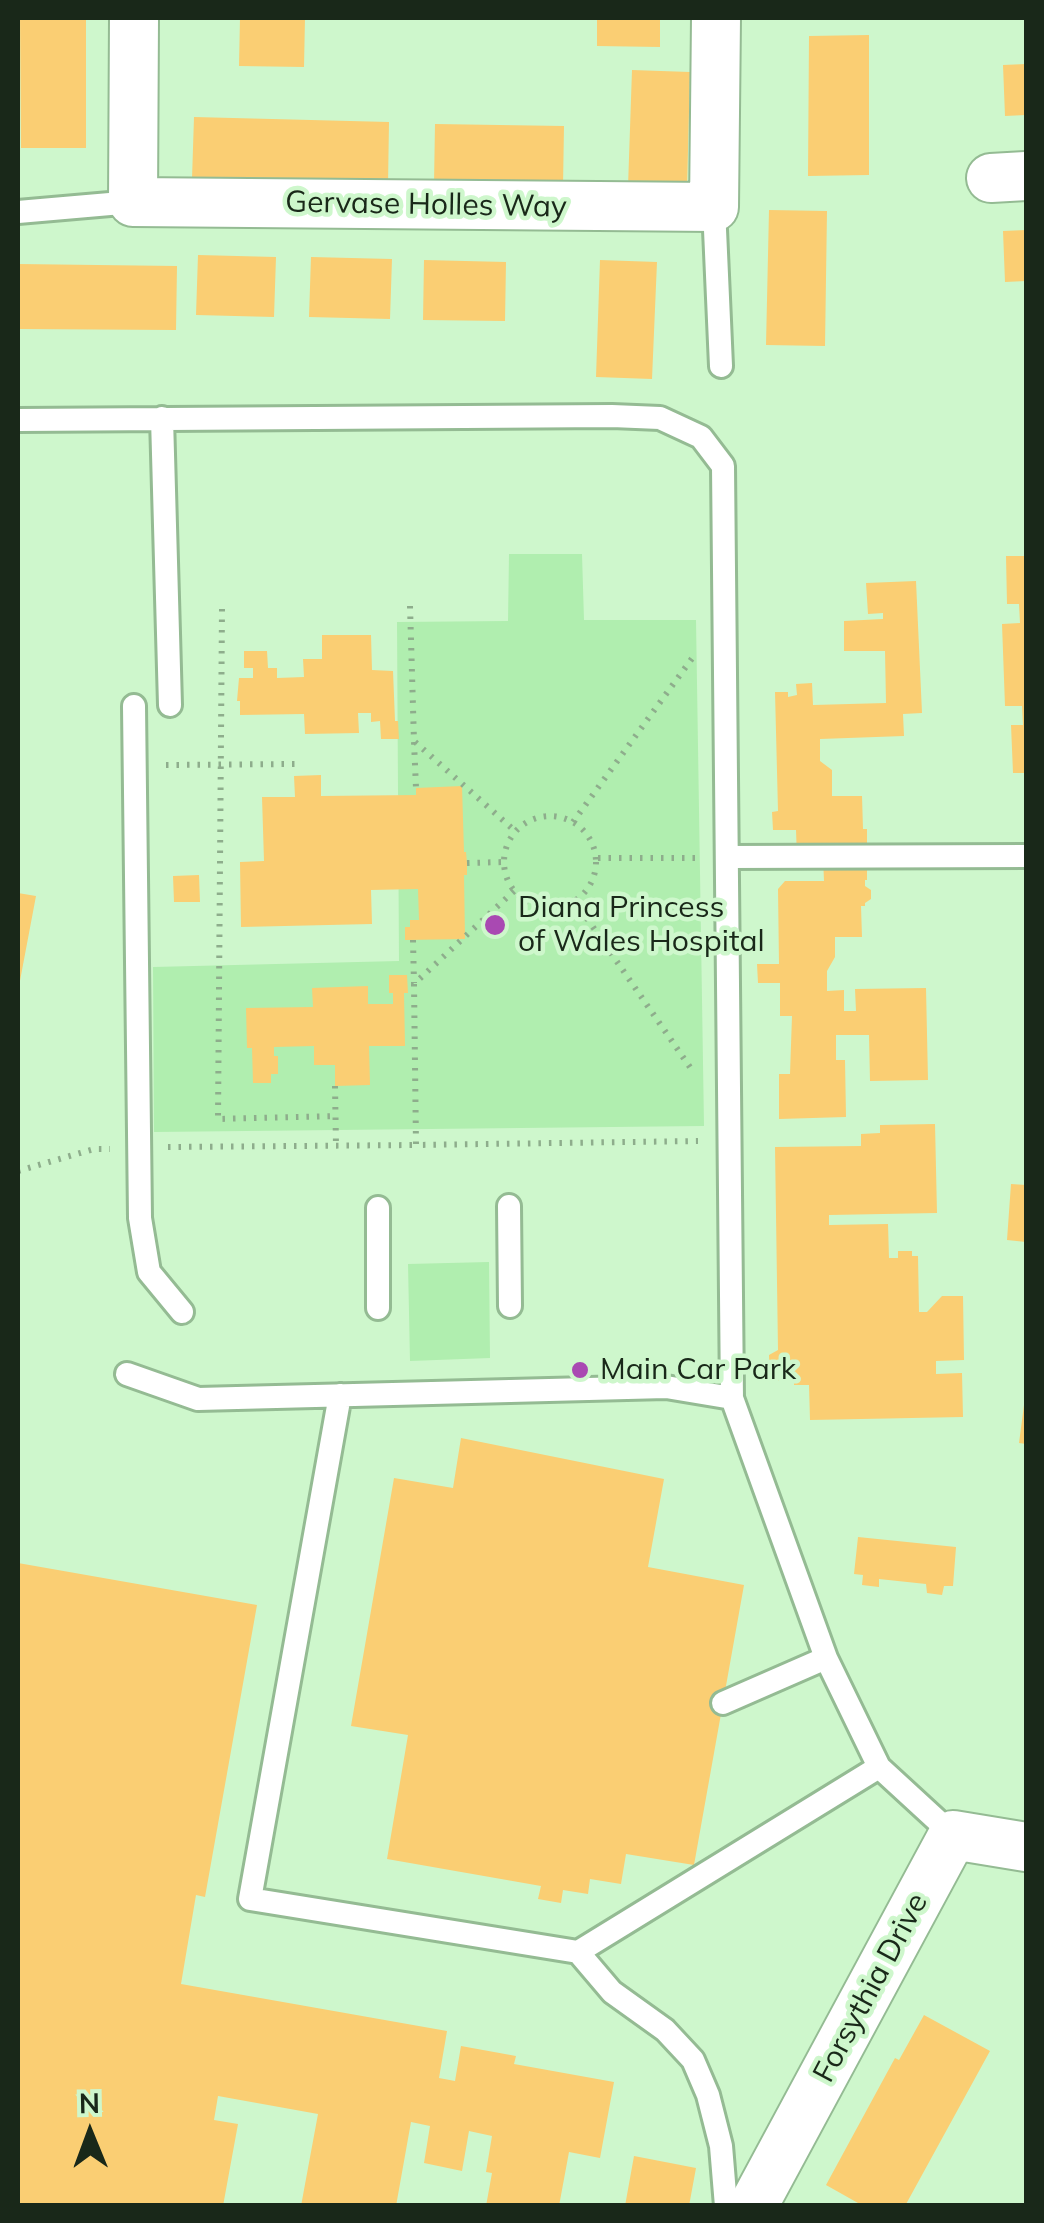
<!DOCTYPE html>
<style>
body{margin:0}
#map{position:relative;width:1044px;height:2223px;overflow:hidden;background:#cef7cc;font-family:Mulish,sans-serif}
canvas{display:block}
.frame{position:absolute;inset:0;border:20px solid #192819;pointer-events:none}
.north{position:absolute;left:40px;top:2083px;width:100px;height:100px;-webkit-text-stroke:8px #cef7cc;paint-order:stroke;rotate:359deg;font-size:28px;font-weight:700;line-height:40px;text-align:center;color:#192819}
.north::after{content:'';display:block;margin:auto;width:35px;height:45px;background:#192819;clip-path:polygon(50% 0,100% 100%,50% 72%,0 100%)}
</style>
<div id="map">
<canvas width="1044" height="2223"></canvas>
<div class="frame"></div>
<div class="north">N</div>
</div>
<script>
const ctx = document.querySelector('canvas').getContext('2d');
ctx.lineJoin = 'round';
function fill(path, color) {
  ctx.fillStyle = color;
  ctx.fill(path, 'evenodd');
}
function poly(rows) {
  const path = new Path2D();
  for (const r of rows) {
    if (r.length === 3) {
      path.moveTo(r[0] + r[2], r[1]);
      path.arc(r[0], r[1], r[2], 0, 2 * Math.PI);
      continue;
    }
    path.moveTo(r[0], r[1]);
    for (let i = 2; i < r.length; i += 2) path.lineTo(r[i], r[i + 1]);
  }
  return path;
}
function stroke(path, color, width, dash) {
  ctx.strokeStyle = color;
  ctx.lineWidth = width;
  ctx.lineCap = dash ? 'butt' : 'round';
  ctx.setLineDash(dash || []);
  ctx.stroke(path);
}
function drawText(font, color, halo, rows, align = 'center') {
  ctx.font = font + ' Mulish,sans-serif';
  ctx.lineWidth = 9;
  ctx.setLineDash([]);
  ctx.textBaseline = 'middle';
  ctx.strokeStyle = halo;
  ctx.fillStyle = color;
  for (const [text, x, y, turn = 0] of rows) {
    ctx.save();
    ctx.translate(x, y);
    ctx.rotate((+turn || 0) * Math.PI / 180);
    ctx.textAlign = isNaN(turn) ? turn : align;
    if (halo) ctx.strokeText(text, 0, 0);
    ctx.fillText(text, 0, 0);
    ctx.restore();
  }
}
fill(poly([
 [509,554,582,554,584,620,696,620,704,1126,154,1132,153,967,399,961,397,622,508,621],
 [489,1262,490,1358,410,1361,408,1264]
]), '#b0eeaf');
fill(poly([
 [20,18,86,18,86,148,21,148],
 [240,18,305,18,304,67,239,66],
 [597,18,660,18,660,47,597,46],
 [869,35,869,175,808,176,809,36],
 [1026,64,1026,115,1005,116,1003,65],
 [632,70,690,72,687,189,628,187],
 [194,117,389,122,388,185,192,179],
 [435,124,564,126,563,186,434,184],
 [769,210,827,211,825,346,766,345],
 [1026,230,1026,281,1005,282,1003,231],
 [198,255,276,257,274,317,196,315],
 [311,257,392,259,390,319,309,317],
 [424,260,506,262,505,321,423,320],
 [600,260,657,262,652,379,596,377],
 [18,264,177,266,176,330,18,329],
 [1006,556,1026,556,1026,773,1013,773,1011,725,1023,725,1022,706,1005,706,1002,624,1020,623,1019,604,1007,604],
 [916,581,922,713,903,714,904,736,820,739,820,761,832,770,832,796,862,796,863,829,867,829,867,880,865,880,865,886,871,890,871,899,865,903,865,906,861,906,862,937,835,937,835,957,827,971,827,991,844,990,844,1011,856,1011,855,989,926,988,928,1080,870,1081,869,1035,836,1035,836,1060,845,1060,846,1117,779,1119,779,1074,790,1074,792,1016,780,1016,780,983,758,983,757,964,779,964,778,889,785,881,824,881,823,857,797,858,796,830,773,830,772,812,778,811,775,692,788,692,788,697,797,695,796,684,812,683,813,705,886,703,885,651,844,651,844,621,883,619,883,613,868,614,866,583],
 [322,635,371,635,372,670,393,671,395,721,398,721,399,739,381,739,380,721,371,722,371,713,358,713,359,733,305,734,304,714,240,715,240,701,237,701,239,678,253,678,253,668,244,668,244,651,267,651,268,668,277,668,277,678,304,677,303,659,322,659],
 [321,775,321,796,416,795,416,788,462,786,464,852,466,852,467,863,467,875,464,875,465,939,405,940,405,927,410,927,410,920,419,920,418,889,371,890,372,924,241,927,240,862,264,861,262,797,295,797,294,776],
 [199,875,200,902,174,902,173,876],
 [18,893,36,896,19,986,18,986],
 [389,975,407,975,408,993,404,993,405,1046,369,1046,370,1085,335,1086,335,1065,314,1065,314,1046,274,1047,274,1056,278,1056,278,1074,271,1074,271,1083,253,1083,252,1048,247,1048,246,1008,313,1007,312,988,368,986,368,1004,393,1004,393,993,389,993],
 [935,1124,937,1213,829,1215,829,1225,888,1224,889,1258,898,1258,898,1251,912,1251,912,1256,918,1256,919,1312,927,1312,942,1296,963,1296,964,1360,936,1361,936,1374,962,1373,963,1417,810,1420,809,1385,794,1385,794,1380,770,1381,769,1355,778,1350,775,1147,861,1146,861,1134,880,1133,880,1125],
 [1011,1184,1026,1185,1026,1242,1007,1240],
 [1024,1405,1026,1405,1026,1444,1019,1443],
 [461,1438,664,1479,648,1567,744,1585,694,1865,626,1854,621,1884,590,1879,588,1894,563,1890,561,1903,538,1899,541,1886,387,1859,408,1735,351,1726,394,1478,453,1488],
 [858,1537,956,1547,953,1586,944,1586,942,1595,927,1593,926,1584,879,1579,879,1587,862,1585,863,1575,854,1574],
 [18,1563,257,1605,205,1897,196,1895,181,1984,447,2031,439,2078,455,2081,461,2046,516,2056,514,2064,614,2082,600,2158,569,2152,559,2206,486,2206,492,2173,486,2172,492,2136,469,2131,462,2171,424,2163,430,2126,411,2122,396,2206,301,2206,318,2114,218,2096,214,2120,238,2124,223,2206,18,2206],
 [924,2015,990,2051,905,2206,856,2206,858,2203,826,2185,895,2058,899,2060],
 [634,2156,696,2168,689,2206,625,2206]
]), '#face73');
const service = poly([
 [714,207,721,366],
 [18,212,133,202],
 [162,418,170,705],
 [18,420,612,416,660,418,701,437,723,466,732,1398,826,1658,879,1767,953,1835],
 [134,706,140,1218,149,1272,182,1312],
 [728,857,1026,856],
 [509,1206,510,1306],
 [378,1208,378,1308],
 [127,1374,198,1399,666,1387,732,1398],
 [340,1395,250,1899,578,1952,612,1992,665,2030,693,2060,708,2095,721,2146,726,2206],
 [723,1703,826,1658],
 [578,1952,879,1767]
]);
const minor = poly([
 [134,18,133,202,714,207,716,18],
 [991,178,1026,176],
 [753,2206,953,1835,1026,1847]
]);
stroke(service, '#94bb93', 28);
stroke(minor, '#94bb93', 52);
stroke(poly([
 [410,606,414,741,515,831],
 [222,609,218,1119,336,1116],
 [414,742,416,788],
 [166,765,297,764],
 [550,862,46],
 [573,822,693,657],
 [598,858,696,858],
 [467,863,504,862],
 [514,891,414,984,416,1145,698,1141],
 [575,901,694,1073],
 [413,940,414,983],
 [335,1086,336,1146],
 [168,1147,416,1145],
 [18,1171,94,1149,110,1149]
]), '#8ead8c', 6, [2.5, 8]);
stroke(service, '#fff', 22);
stroke(minor, '#fff', 48);
for (const [x, y, r, color] of [
 [495,925,12,"#a949b2"],
 [580,1370,10,"#a949b2"]
]) {
  const dot = new Path2D();
  dot.arc(x, y, r, 0, 2 * Math.PI);
  ctx.fillStyle = color;
  ctx.fill(dot);
  stroke(dot, '#cef7cc', 4);
}
drawText('30px', '#192819', '#cef7cc', [
 ["Gervase Holles Way",426,205,1],
 ["Forsythia Drive",871,1988,-62]
]);
drawText('30px', '#192819', '#cef7cc', [
 ["Diana Princess",518,908],
 ["of Wales Hospital",518,942],
 ["Main Car Park",600,1370]
], 'left');
</script>
